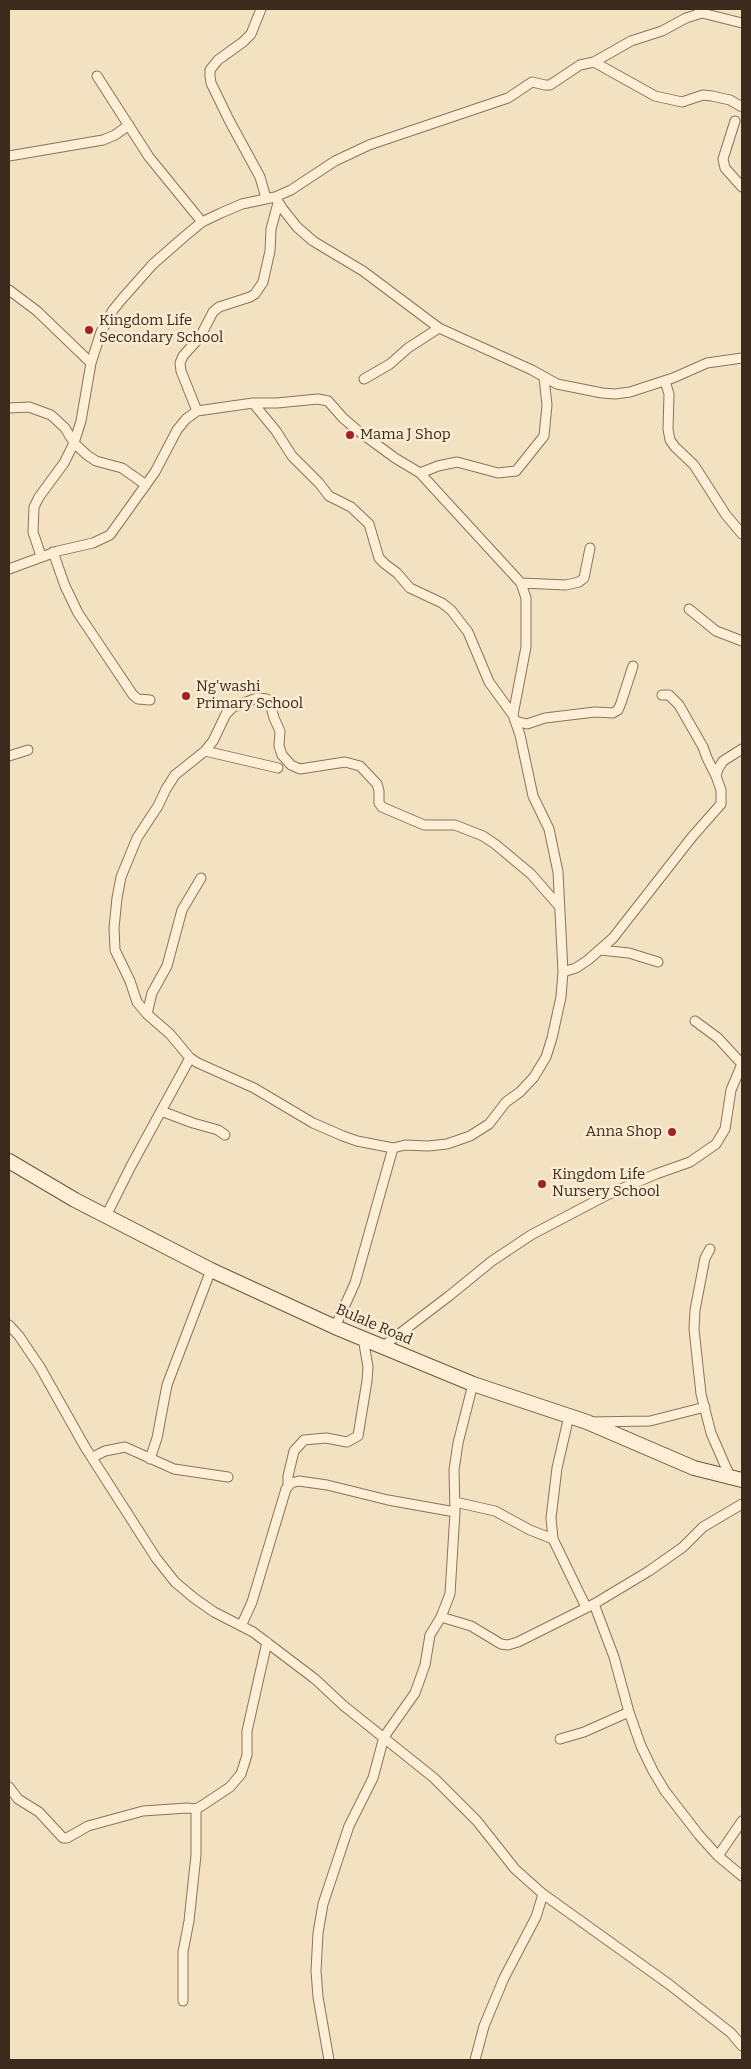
<!DOCTYPE html>
<style>
body{margin:0}
#map{position:relative;width:751px;height:2069px;overflow:hidden;background:#f2e2c2;font-family:Bitter,serif}
canvas{display:block}
.frame{position:absolute;inset:0;border:10px solid #3c2b1d;pointer-events:none}
</style>
<div id="map">
<canvas width="751" height="2069"></canvas>
<div class="frame"></div>
</div>
<script>
const ctx = document.querySelector('canvas').getContext('2d');
ctx.lineJoin = 'round';
function poly(rows) {
  const path = new Path2D();
  for (const r of rows) {
    path.moveTo(r[0], r[1]);
    for (let i = 2; i < r.length; i += 2) path.lineTo(r[i], r[i + 1]);
  }
  return path;
}
function stroke(path, color, width, dash) {
  ctx.strokeStyle = color;
  ctx.lineWidth = width;
  ctx.lineCap = dash ? 'butt' : 'round';
  ctx.setLineDash(dash || []);
  ctx.stroke(path);
}
function drawText(font, color, halo, rows, align = 'center') {
  ctx.font = font + ' Bitter,serif';
  ctx.lineWidth = 5;
  ctx.setLineDash([]);
  ctx.textBaseline = 'middle';
  ctx.strokeStyle = halo;
  ctx.fillStyle = color;
  for (const [text, x, y, turn = 0] of rows) {
    ctx.save();
    ctx.translate(x, y);
    ctx.rotate((+turn || 0) * Math.PI / 180);
    ctx.textAlign = isNaN(turn) ? turn : align;
    if (halo) ctx.strokeText(text, 0, 0);
    ctx.fillText(text, 0, 0);
    ctx.restore();
  }
}
const street = poly([
 [261,9,251,34,243,42,218,60,210,70,210,76,211,83,229,120,260,177,266,198],
 [699,9,702,13,742,23],
 [594,62,655,96,682,102,703,95,712,96,730,100,742,107],
 [97,76,149,157,202,222],
 [735,121,723,159,725,168,742,187],
 [9,156,103,140,115,135,129,125],
 [275,197,282,208,297,227,313,241,363,271,439,328,532,370,557,384,602,393,615,394,630,392,673,378,707,363,742,358],
 [9,290,37,311,91,363],
 [364,379,390,364,408,348,439,328],
 [665,381,669,394,668,429,670,440,675,447,694,465,726,515,742,534],
 [253,403,276,431,292,456,319,483,329,496,351,507,369,524,379,558,385,564,397,573,410,588,442,603,451,610,468,632,489,682,513,715],
 [9,408,29,407,51,415,65,428,74,443,87,455,96,461,122,468,146,485],
 [197,411,181,371,180,363,183,356,200,337,213,312,219,307,250,297,255,294,263,282,270,251,271,229,278,203],
 [420,473,438,466,457,462,498,473,516,471,544,436,547,405,544,378],
 [53,552,65,586,78,613,133,695,138,699,150,700],
 [41,556,33,532,34,507,39,497,64,463,74,443,81,421,91,363,101,332,113,310,122,299,153,264,185,236,202,222,221,213,242,204,275,197,291,190,335,161,369,145,499,101,508,98,532,82,545,85,550,85,580,65,594,62,631,41,662,31,686,18,702,13],
 [9,569,58,551,93,543,110,535,155,472,177,430,186,419,197,411,253,403,277,403,318,399,328,401,343,418,357,430,395,458,420,473,521,583,526,598,526,647,513,715,520,735,533,796,549,829,558,872,563,972,561,997,552,1038,546,1057,534,1077,520,1092,506,1102,489,1124,470,1136,447,1144,428,1146,405,1145,393,1148,355,1283,335,1327],
 [521,583,566,585,579,582,584,578,590,548],
 [689,609,716,631,742,641],
 [662,695,669,695,679,705,703,747,707,758,716,776],
 [515,721,527,724,545,718,595,712,613,713,618,710,621,703,633,666],
 [205,751,278,768],
 [9,756,28,750],
 [600,950,629,953,658,962],
 [563,972,576,968,588,960,613,938,692,837,721,804,721,790,716,776,718,769,723,761,742,749],
 [147,1014,152,993,167,966,182,910,201,878],
 [161,1111,193,1123,218,1130,225,1135],
 [393,1148,357,1141,343,1136,313,1123,254,1088,198,1063,190,1058,170,1034,147,1014,137,1002,130,981,115,950,114,928,117,898,121,877,137,838,158,806,166,789,175,775,205,751,213,741,226,714,233,707,257,698,267,699,270,703,274,718,280,731,279,746,282,755,291,765,300,769,345,762,360,766,377,784,379,791,379,803,382,807,424,825,455,825,483,836,495,844,531,874,558,905],
 [106,1216,131,1166,190,1058],
 [710,1249,705,1258,695,1310,694,1329,701,1394,711,1433,731,1479],
 [9,1325,19,1336,40,1367,85,1447,156,1558,175,1582,194,1598,214,1612,253,1632,315,1679,344,1706,434,1778,477,1821,515,1869,543,1894,670,1985,731,2033,742,2046],
 [382,1347,449,1296,492,1261,531,1235,607,1195,656,1174,690,1162,716,1144,725,1129,731,1090,742,1064,718,1038,695,1021],
 [569,1416,557,1468,551,1518,553,1539,586,1607],
 [589,1422,650,1421,705,1407],
 [93,1457,105,1451,125,1447,174,1469,228,1477],
 [150,1459,157,1438,167,1385,211,1270],
 [288,1486,288,1476,294,1451,304,1440,326,1438,347,1442,358,1436,367,1381,368,1367,363,1338],
 [455,1502,495,1511,530,1530,553,1539],
 [594,1604,614,1657,629,1712,641,1746,653,1771,665,1791,699,1835,718,1856,742,1876],
 [441,1617,471,1626,501,1644,508,1645,518,1642,594,1604,649,1571,683,1547,703,1527,742,1504],
 [241,1626,252,1602,286,1489,291,1483,299,1481,327,1485,388,1500,455,1512],
 [560,1739,584,1732,629,1712],
 [9,1787,18,1799,39,1812,63,1838,67,1838,88,1826,143,1811,187,1808,196,1809,203,1805,230,1787,241,1774,247,1755,247,1731,267,1642],
 [718,1856,742,1821],
 [183,2001,183,1952,189,1921,196,1855,196,1809],
 [329,2060,318,1997,316,1971,318,1933,323,1904,349,1826,373,1778,384,1737,415,1693,425,1665,430,1635,441,1617,450,1594,455,1512,454,1470,458,1443,473,1384],
 [475,2060,484,2026,504,1978,536,1917,543,1894]
]);
const secondary = poly([
 [9,1161,75,1200,211,1270,335,1327,473,1384,587,1422,694,1468,742,1480]
]);
stroke(street, '#8e7257', 11);
stroke(secondary, '#70533a', 16);
stroke(street, '#fcefd6', 9);
stroke(secondary, '#fcefd6', 14);
for (const [x, y, r, color] of [
 [89,330,5,"#a32126"],
 [350,435,5,"#a32126"],
 [186,696,5,"#a32126"],
 [672,1132,5,"#a32126"],
 [542,1184,5,"#a32126"]
]) {
  const dot = new Path2D();
  dot.arc(x, y, r, 0, 2 * Math.PI);
  ctx.fillStyle = color;
  ctx.fill(dot);
  stroke(dot, '#f9ecd2', 2);
}
drawText('15px', '#3c2b1d', '#f9ecd2', [
 ["Kingdom Life",99,321],
 ["Secondary School",99,338],
 ["Mama J Shop",360,435],
 ["Ng'washi",196,687],
 ["Primary School",196,704],
 ["Anna Shop",662,1132,"right"],
 ["Kingdom Life",552,1175],
 ["Nursery School",552,1192]
], 'left');
drawText('15px', '#3c2b1d', '#f9ecd2', [
 ["Bulale Road",374,1325,23]
]);
</script>
